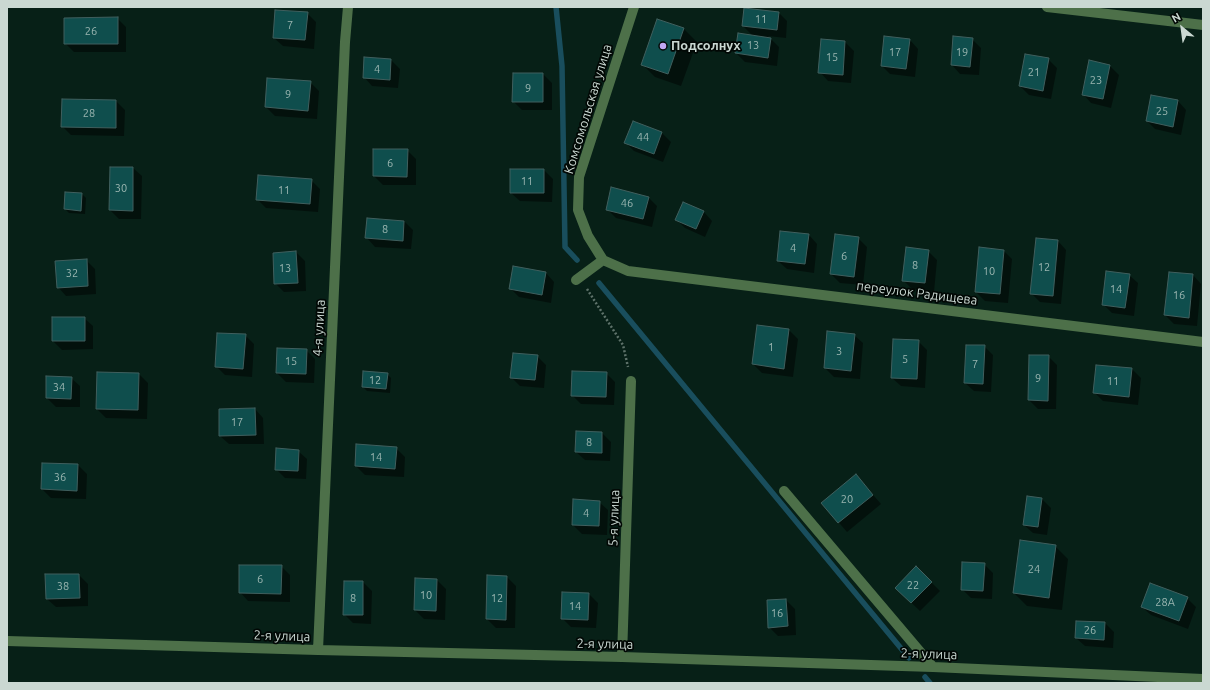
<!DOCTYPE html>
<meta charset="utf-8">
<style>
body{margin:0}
#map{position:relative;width:1210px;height:690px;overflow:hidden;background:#072017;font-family:Ubuntu,sans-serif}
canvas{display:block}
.frame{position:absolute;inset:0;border:8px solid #cad8d2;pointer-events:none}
.north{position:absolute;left:1162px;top:8px;width:40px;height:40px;-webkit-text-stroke:3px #020805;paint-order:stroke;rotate:331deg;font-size:11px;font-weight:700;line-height:16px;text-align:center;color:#cad8d2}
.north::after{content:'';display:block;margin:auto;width:14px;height:18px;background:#cad8d2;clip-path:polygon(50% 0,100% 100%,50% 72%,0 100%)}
</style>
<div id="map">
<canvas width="1210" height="690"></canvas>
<div class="frame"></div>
<div class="north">N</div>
</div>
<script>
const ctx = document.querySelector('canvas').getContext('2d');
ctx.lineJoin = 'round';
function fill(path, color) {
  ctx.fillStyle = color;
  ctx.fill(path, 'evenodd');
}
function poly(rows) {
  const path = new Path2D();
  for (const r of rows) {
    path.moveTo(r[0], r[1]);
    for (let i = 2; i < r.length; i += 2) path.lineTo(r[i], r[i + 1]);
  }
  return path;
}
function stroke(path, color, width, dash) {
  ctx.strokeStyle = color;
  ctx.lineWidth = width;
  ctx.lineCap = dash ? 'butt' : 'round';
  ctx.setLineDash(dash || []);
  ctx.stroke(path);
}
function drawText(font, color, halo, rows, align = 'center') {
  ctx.font = font + ' Ubuntu,sans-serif';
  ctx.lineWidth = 3.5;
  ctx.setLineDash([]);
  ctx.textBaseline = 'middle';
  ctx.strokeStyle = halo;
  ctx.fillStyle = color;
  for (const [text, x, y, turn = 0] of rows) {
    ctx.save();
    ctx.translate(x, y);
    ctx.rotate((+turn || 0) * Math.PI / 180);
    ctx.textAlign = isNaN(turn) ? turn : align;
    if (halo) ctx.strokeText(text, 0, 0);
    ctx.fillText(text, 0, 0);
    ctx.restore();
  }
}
fill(poly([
 [482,7,494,7,494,8],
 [307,13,316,22,314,49,283,46,274,38],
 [779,13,787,21,786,38,768,36,779,47,777,66,745,62,736,53,753,36,743,26],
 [117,18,126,27,126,52,74,52,65,43],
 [684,29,697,42,681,86,655,77,642,64],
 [972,39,981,48,979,75,960,74,952,65],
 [910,40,918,49,915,77,890,74,882,66],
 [845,42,854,51,851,83,828,81,820,72],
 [1048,59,1057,68,1051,99,1029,95,1020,86],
 [391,60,400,69,398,88,372,86,364,77],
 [1110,66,1119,75,1111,108,1091,103,1083,94],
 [514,74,543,74,552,83,552,110,522,110,513,101],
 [310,82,319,91,317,119,275,116,266,107],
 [116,101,125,110,124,136,71,135,62,126],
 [1178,101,1186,110,1181,135,1155,129,1147,121],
 [633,122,662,133,671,142,663,162,634,151,625,142],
 [407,150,416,159,416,185,383,185,374,176],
 [133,168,142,176,141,219,119,219,110,210],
 [544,170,553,179,552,202,520,201,511,193],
 [311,180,320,189,318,212,266,208,257,199],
 [66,193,82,194,86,198,85,214,69,213,65,209],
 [648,197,657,206,652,227,616,218,607,209],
 [684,203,704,212,712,221,705,237,685,228,676,219],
 [404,221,413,230,411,249,375,247,367,238],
 [809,235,817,244,814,273,787,269,778,261],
 [858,238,867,247,863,285,840,283,831,274],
 [1058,241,1066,250,1061,304,1040,302,1031,293],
 [1003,250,1012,259,1008,303,985,301,976,292],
 [928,251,937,260,934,292,912,289,903,280],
 [296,252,305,261,306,291,284,292,275,283],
 [86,260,95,269,96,294,66,296,58,287],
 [546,273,554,282,551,303,519,297,510,288],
 [1129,275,1138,283,1134,316,1112,313,1103,304],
 [1193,275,1201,284,1197,326,1174,324,1165,315],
 [84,318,93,326,93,349,62,350,53,341],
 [758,326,789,330,798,339,793,377,762,373,753,364],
 [245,335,254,344,252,377,225,375,216,366],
 [854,335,863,343,860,379,834,377,825,368],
 [918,341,927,350,925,388,901,386,892,378],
 [984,346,993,355,991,392,974,391,965,383],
 [306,350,315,359,314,383,286,382,277,373],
 [537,356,546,365,544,388,520,386,511,377],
 [1048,356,1057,365,1056,409,1038,409,1029,400],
 [1132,369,1141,378,1138,405,1103,401,1094,392],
 [606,373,615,382,614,405,581,404,572,395],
 [139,374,148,383,147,419,106,418,97,409],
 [387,374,391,378,390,393,367,391,363,387],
 [71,378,80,386,80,407,56,407,47,398],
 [255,409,263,418,264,444,229,444,220,436],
 [577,432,602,433,611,442,610,461,585,460,576,452],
 [396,448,405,457,404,477,365,475,356,466],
 [298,451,307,459,306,479,285,478,276,469],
 [78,465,87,474,86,499,51,498,42,489],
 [856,475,881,504,847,532,822,503],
 [1028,497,1042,499,1051,508,1047,535,1033,533,1024,525],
 [599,502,608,510,607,535,582,534,573,525],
 [1055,546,1068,559,1062,610,1027,606,1014,593],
 [984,564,993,573,992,599,971,598,962,589],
 [281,566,290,575,290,602,248,601,240,592],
 [916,567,940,591,920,611,896,588],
 [79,575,88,584,88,606,56,607,47,599],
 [507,577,516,586,515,628,496,628,487,619],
 [437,580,446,589,445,620,424,619,415,610],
 [363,582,372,591,371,624,353,623,344,614],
 [589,594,598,603,596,628,571,627,562,618],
 [1187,598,1196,607,1188,629,1151,615,1142,607],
 [786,600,795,609,796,635,778,636,769,627,768,601],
 [1077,622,1105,623,1114,632,1113,648,1085,646,1076,638]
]), '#0007');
stroke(poly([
 [556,7,562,66,565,247,577,260],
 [599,283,909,658],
 [925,677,930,683]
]), '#194e5d', 5.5);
const building = poly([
 [744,8,779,12,777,30,742,26,744,8],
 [275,10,308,12,305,40,273,38,275,10],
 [118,17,118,44,64,44,64,18,118,17],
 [657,19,684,28,668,74,641,65,657,19],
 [738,33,771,38,768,58,735,53,738,33],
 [884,36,910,39,906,69,881,66,884,36],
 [953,36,973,38,970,67,951,65,953,36],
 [821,39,845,41,843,75,818,73,821,39],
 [1025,54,1049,58,1043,91,1019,86,1025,54],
 [364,57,391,59,390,80,363,78,364,57],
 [1089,60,1110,65,1103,99,1082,95,1089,60],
 [513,73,543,73,543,102,512,102,513,73],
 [267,78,311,81,308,111,265,107,267,78],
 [1151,95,1178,100,1173,127,1146,121,1151,95],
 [62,99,116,100,116,128,61,127,62,99],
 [633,121,662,132,654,154,624,143,633,121],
 [373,149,408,149,407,177,373,176,373,149],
 [110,167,133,167,133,211,109,210,110,167],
 [510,169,544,169,544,193,510,193,510,169],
 [258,175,312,179,310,204,256,200,258,175],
 [611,187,649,197,643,219,606,210,611,187],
 [65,192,82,193,81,211,64,209,65,192],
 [683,202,704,211,696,229,675,220,683,202],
 [367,218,404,221,403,241,365,238,367,218],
 [780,231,809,234,805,264,777,261,780,231],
 [835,234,859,237,854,277,830,274,835,234],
 [1036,238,1058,240,1053,296,1030,294,1036,238],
 [906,247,929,250,925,283,902,281,906,247],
 [979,247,1004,250,1000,294,975,292,979,247],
 [296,251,298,283,274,284,273,253,296,251],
 [87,259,88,286,57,288,55,261,87,259],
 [513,266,546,272,542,295,509,289,513,266],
 [1106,271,1130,274,1125,308,1102,305,1106,271],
 [1169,272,1193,274,1189,318,1164,315,1169,272],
 [52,317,85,317,85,341,52,341,52,317],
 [757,325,789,329,784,369,752,364,757,325],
 [827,331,855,334,851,371,824,368,827,331],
 [217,333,246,334,243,369,215,367,217,333],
 [893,339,919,340,917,379,891,378,893,339],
 [966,345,985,345,983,384,964,383,966,345],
 [277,348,307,349,306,374,276,373,277,348],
 [513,353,538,355,535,380,510,378,513,353],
 [1029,355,1049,355,1048,401,1028,400,1029,355],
 [1096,365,1132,368,1129,397,1093,393,1096,365],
 [363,371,388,373,386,389,362,387,363,371],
 [572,371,607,372,606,397,571,396,572,371],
 [97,372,139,373,138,410,96,409,97,372],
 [46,376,72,377,71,399,46,398,46,376],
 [255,408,256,435,219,436,219,409,255,408],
 [576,431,602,432,602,453,575,452,576,431],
 [356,444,397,447,395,469,355,466,356,444],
 [276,448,299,450,298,471,275,470,276,448],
 [42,463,78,464,77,491,41,489,42,463],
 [856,474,873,495,838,523,821,503,856,474],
 [1027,496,1042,498,1038,527,1023,525,1027,496],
 [573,499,600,501,599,526,572,525,573,499],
 [1020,540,1056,545,1049,598,1013,593,1020,540],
 [962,562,985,563,983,591,961,590,962,562],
 [239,565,282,565,281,594,239,593,239,565],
 [916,566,932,582,911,603,895,588,916,566],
 [45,574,79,574,80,598,46,599,45,574],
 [487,575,507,576,506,620,486,619,487,575],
 [415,578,437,579,436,611,414,610,415,578],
 [344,581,363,581,363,615,343,615,344,581],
 [1150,583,1188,597,1179,621,1141,607,1150,583],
 [562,592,589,593,588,620,561,619,562,592],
 [786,599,788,626,768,628,767,600,786,599],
 [1076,621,1105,622,1104,640,1075,638,1076,621]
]);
fill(building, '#0f4e4d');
stroke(building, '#405f5e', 1);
stroke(poly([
 [587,289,623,345,628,367]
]), '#5e726a', 2.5, [2, 2]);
stroke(poly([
 [634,7,579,177,578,210,588,236,603,260,628,271,1203,342],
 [1047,7,1203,25],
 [576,280,603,260],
 [784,491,933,667],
 [7,641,318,650,622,657,933,667,1203,679],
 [318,650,345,42,348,7],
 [622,657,631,381]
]), '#4d7049', 10);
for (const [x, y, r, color] of [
 [663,46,4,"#c0a8f4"]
]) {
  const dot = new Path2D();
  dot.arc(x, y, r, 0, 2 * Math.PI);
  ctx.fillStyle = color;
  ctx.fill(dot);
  stroke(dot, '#020805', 1.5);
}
drawText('11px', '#9bb6b1', null, [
 ["11",761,19],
 ["7",290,25],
 ["26",91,31],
 ["13",753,45],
 ["17",895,52],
 ["19",962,52],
 ["15",832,57],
 ["4",377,69],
 ["21",1034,72],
 ["23",1096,80],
 ["9",528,88],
 ["9",288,94],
 ["25",1162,111],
 ["28",89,113],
 ["44",643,137],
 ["6",390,163],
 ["11",527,181],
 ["30",121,188],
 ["11",284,190],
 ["46",627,203],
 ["8",385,229],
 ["4",793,248],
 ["6",844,256],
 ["8",915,265],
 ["12",1044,267],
 ["13",285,268],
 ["10",989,271],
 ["32",72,273],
 ["14",1116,289],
 ["16",1179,295],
 ["1",771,347],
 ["3",839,351],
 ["5",905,359],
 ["15",291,361],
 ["7",975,364],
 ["9",1038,378],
 ["12",375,380],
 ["11",1113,381],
 ["34",59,387],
 ["17",237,422],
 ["8",589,442],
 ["14",376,457],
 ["36",60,477],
 ["20",847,499],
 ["4",586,513],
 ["24",1034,569],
 ["6",260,579],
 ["22",913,585],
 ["38",63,586],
 ["10",426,595],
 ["8",353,598],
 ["12",497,598],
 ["28А",1165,602],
 ["14",575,606],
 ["16",777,613],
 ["26",1090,630]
]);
drawText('bold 13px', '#cad8d2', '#020805', [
 ["Подсолнух",671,46]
], 'left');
drawText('13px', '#cad8d2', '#020805', [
 ["Комсомольская улица",588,109,-73],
 ["переулок Радищева",917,293,7],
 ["4-я улица",319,328,-87],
 ["5-я улица",614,518,-88],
 ["2-я улица",282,636,2],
 ["2-я улица",605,644,1],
 ["2-я улица",929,654,2]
]);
</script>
